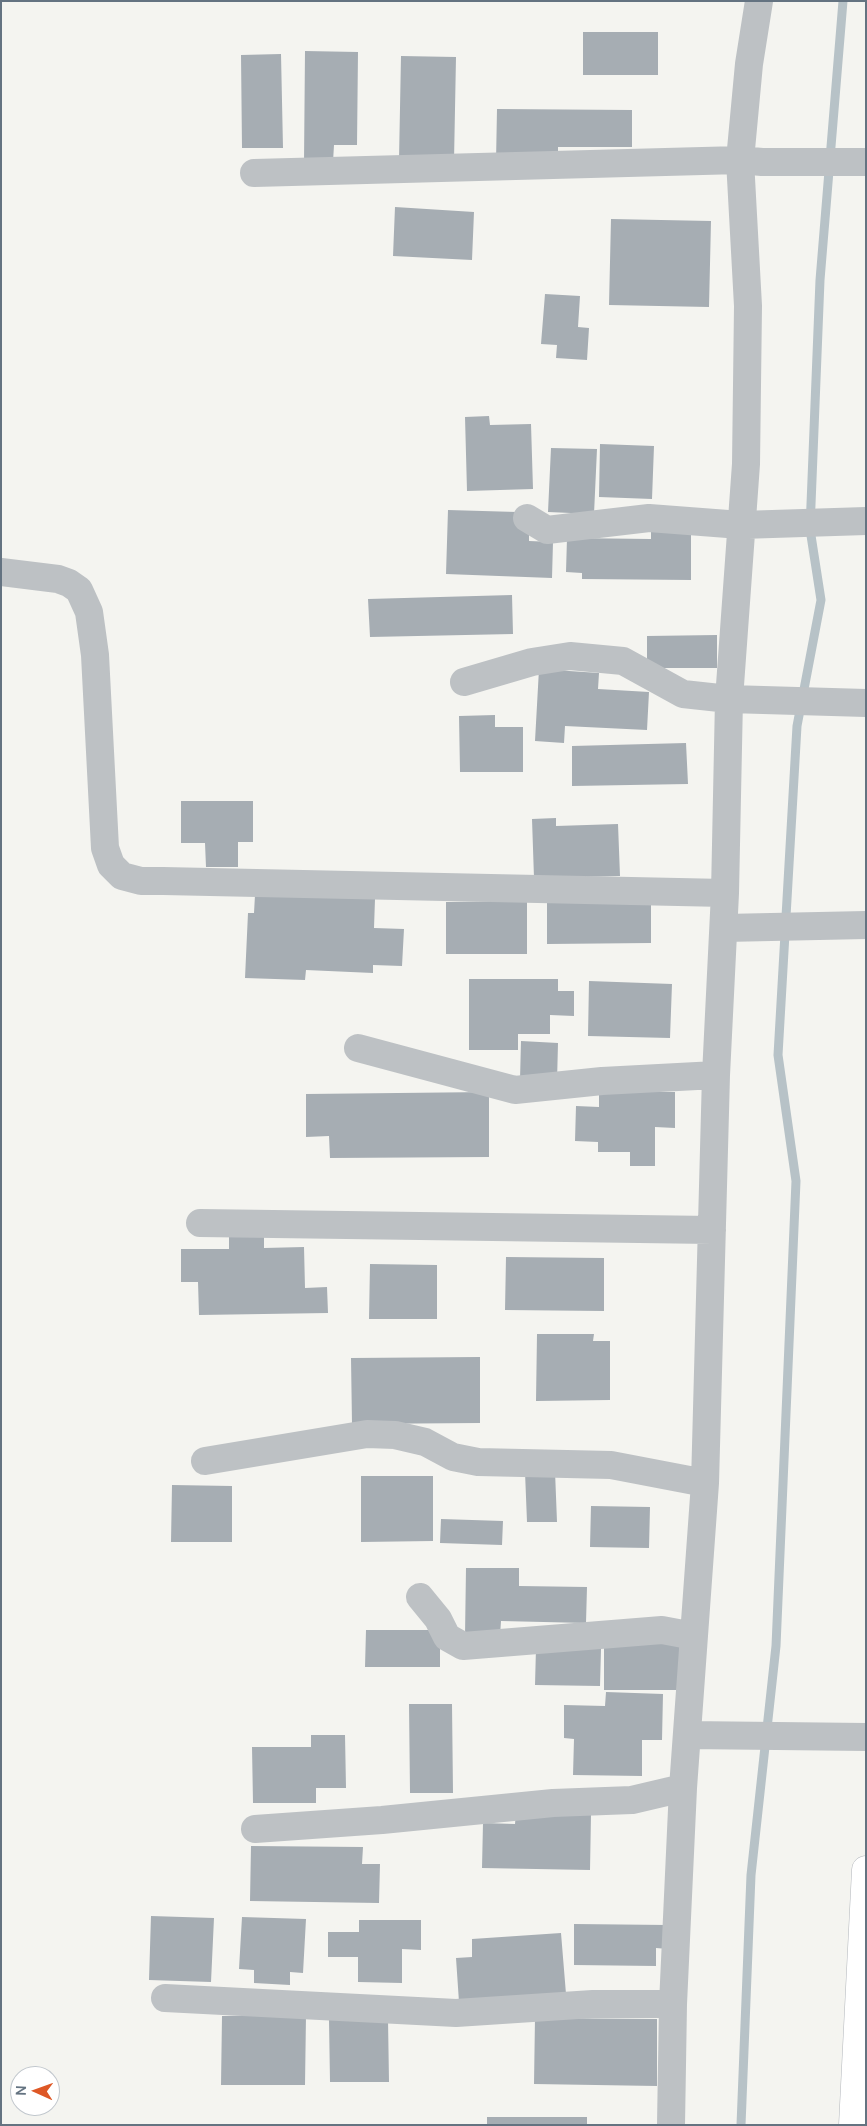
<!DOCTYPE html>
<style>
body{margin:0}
#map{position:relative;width:867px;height:2126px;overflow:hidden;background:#f4f4f0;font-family:Manrope,sans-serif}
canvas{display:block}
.frame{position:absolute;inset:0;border:2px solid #647381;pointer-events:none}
.north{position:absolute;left:10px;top:2066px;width:50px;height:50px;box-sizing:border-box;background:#fff;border:1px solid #c1c7cd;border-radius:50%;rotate:272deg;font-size:14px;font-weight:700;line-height:20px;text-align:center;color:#647381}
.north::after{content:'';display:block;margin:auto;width:18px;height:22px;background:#de5826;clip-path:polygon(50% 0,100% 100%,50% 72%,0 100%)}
</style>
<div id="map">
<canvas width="867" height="2126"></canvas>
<div class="frame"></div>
<div class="north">N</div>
</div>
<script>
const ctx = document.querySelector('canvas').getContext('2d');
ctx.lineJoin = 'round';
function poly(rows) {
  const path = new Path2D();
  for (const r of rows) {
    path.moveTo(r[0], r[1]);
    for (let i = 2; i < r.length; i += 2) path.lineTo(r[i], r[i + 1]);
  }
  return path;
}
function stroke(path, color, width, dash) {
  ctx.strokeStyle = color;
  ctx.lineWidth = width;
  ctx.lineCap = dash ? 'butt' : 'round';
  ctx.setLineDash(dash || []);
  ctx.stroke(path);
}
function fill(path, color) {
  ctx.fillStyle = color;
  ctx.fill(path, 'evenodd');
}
stroke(poly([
 [741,2125,751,1875,776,1646,796,1181,778,1055,797,726,821,600,810,529,820,280,843,1]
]), '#b7c2c7', 9);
fill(poly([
 [583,32,658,32,658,75,583,75],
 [305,51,358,52,357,145,334,145,333,162,304,162],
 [281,54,283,148,242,148,241,55],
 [401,56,456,57,454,161,399,160],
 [497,109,632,110,632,147,558,147,558,162,496,162],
 [395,207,474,212,472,260,393,256],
 [611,219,711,221,709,307,609,305],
 [545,294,580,296,578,327,589,328,587,360,556,358,557,345,541,344],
 [489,416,490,425,531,424,533,489,467,491,465,417],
 [600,444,654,446,652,499,599,497],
 [551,448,597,449,594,514,548,512],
 [448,510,517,512,529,526,529,541,553,542,552,578,446,574],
 [651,526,691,527,691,580,582,579,582,573,566,572,567,538,651,539],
 [512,595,513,634,370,637,368,599],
 [717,635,717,668,647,668,647,636],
 [539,669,599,673,598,689,649,692,647,730,565,726,564,743,535,741],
 [495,715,495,727,523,727,523,772,460,772,459,716],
 [686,743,688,784,572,786,572,746],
 [181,801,253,801,253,842,238,842,238,867,206,867,205,843,181,843],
 [556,818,556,826,618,824,620,876,534,878,532,819],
 [255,895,375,899,374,928,404,929,402,966,373,965,373,973,306,970,305,980,245,978,248,913,254,913],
 [651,895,651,943,547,944,547,896],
 [527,901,527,954,446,954,446,902],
 [469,979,558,979,558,991,574,991,574,1016,550,1015,550,1034,518,1034,518,1050,469,1050],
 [589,981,672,984,670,1038,588,1036],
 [521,1041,558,1043,557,1082,520,1080],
 [489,1092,489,1157,330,1158,329,1136,306,1137,306,1094],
 [599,1092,675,1092,675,1128,655,1127,655,1166,630,1166,630,1152,598,1152,598,1142,575,1141,576,1106,599,1107],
 [264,1234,264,1248,304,1247,305,1288,327,1287,328,1313,199,1315,198,1282,181,1282,181,1249,229,1249,229,1235],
 [506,1257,604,1258,604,1311,505,1310],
 [370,1264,437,1265,437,1319,369,1319],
 [537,1334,594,1334,593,1341,610,1341,610,1400,536,1401],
 [480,1357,480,1423,352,1424,351,1358],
 [555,1471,557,1522,527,1522,525,1472],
 [361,1476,433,1476,433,1541,361,1542],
 [172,1485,232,1486,232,1542,171,1542],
 [591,1506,650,1507,649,1548,590,1547],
 [441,1519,503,1521,502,1545,440,1543],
 [466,1568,519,1568,519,1586,587,1587,586,1623,501,1621,500,1636,465,1636],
 [366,1630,440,1630,440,1667,365,1667],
 [604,1644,681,1644,681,1690,604,1690],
 [536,1648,601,1649,600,1686,535,1685],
 [606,1692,663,1694,662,1740,642,1740,642,1776,573,1775,574,1739,564,1738,564,1705,605,1706],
 [409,1704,452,1704,453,1793,410,1793],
 [311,1735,345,1735,346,1788,316,1788,316,1803,253,1803,252,1747,311,1747],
 [516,1812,591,1814,590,1870,482,1868,483,1823,515,1824],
 [251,1846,363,1847,362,1864,380,1864,379,1903,250,1901],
 [151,1916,214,1918,211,1982,149,1980],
 [242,1917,306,1919,303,1973,290,1972,290,1985,254,1983,254,1970,239,1969],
 [359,1920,421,1920,421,1950,402,1949,402,1983,358,1982,358,1957,328,1957,328,1932,359,1932],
 [574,1924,668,1925,668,1949,656,1948,656,1966,574,1965],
 [561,1933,566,1994,459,2002,456,1958,472,1957,472,1939],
 [306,2015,305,2085,221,2085,222,2016],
 [535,2018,657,2019,657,2086,534,2084],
 [388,2019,389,2082,330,2082,329,2020],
 [487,2117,587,2117,587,2125,487,2125]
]), '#a6adb3');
const secondary = poly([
 [853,2125,866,1870]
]);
stroke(secondary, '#b2b6bb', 29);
stroke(poly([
 [254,173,740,160,762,162,866,162],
 [527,518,547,530,649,518,741,525,866,521],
 [1,572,58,579,69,583,79,590,89,612,95,655,105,848,111,865,122,876,141,881,163,881,725,893],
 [464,682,532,662,570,656,623,661,683,694,729,699,866,703],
 [724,928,866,925],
 [358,1048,515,1090,602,1081,716,1075],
 [200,1223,712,1230],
 [205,1461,367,1434,395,1435,425,1442,453,1457,478,1462,611,1465,705,1483],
 [420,1597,438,1619,447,1637,463,1646,662,1630,694,1636],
 [687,1735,866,1737],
 [255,1829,382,1820,553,1803,632,1800,683,1788],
 [165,1998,456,2013,593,2004,673,2004],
 [671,2125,673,2004,683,1788,705,1483,716,1075,725,893,729,699,746,464,748,306,740,160,749,64,759,1]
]), '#bdc1c4', 28);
stroke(secondary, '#fff', 28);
</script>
